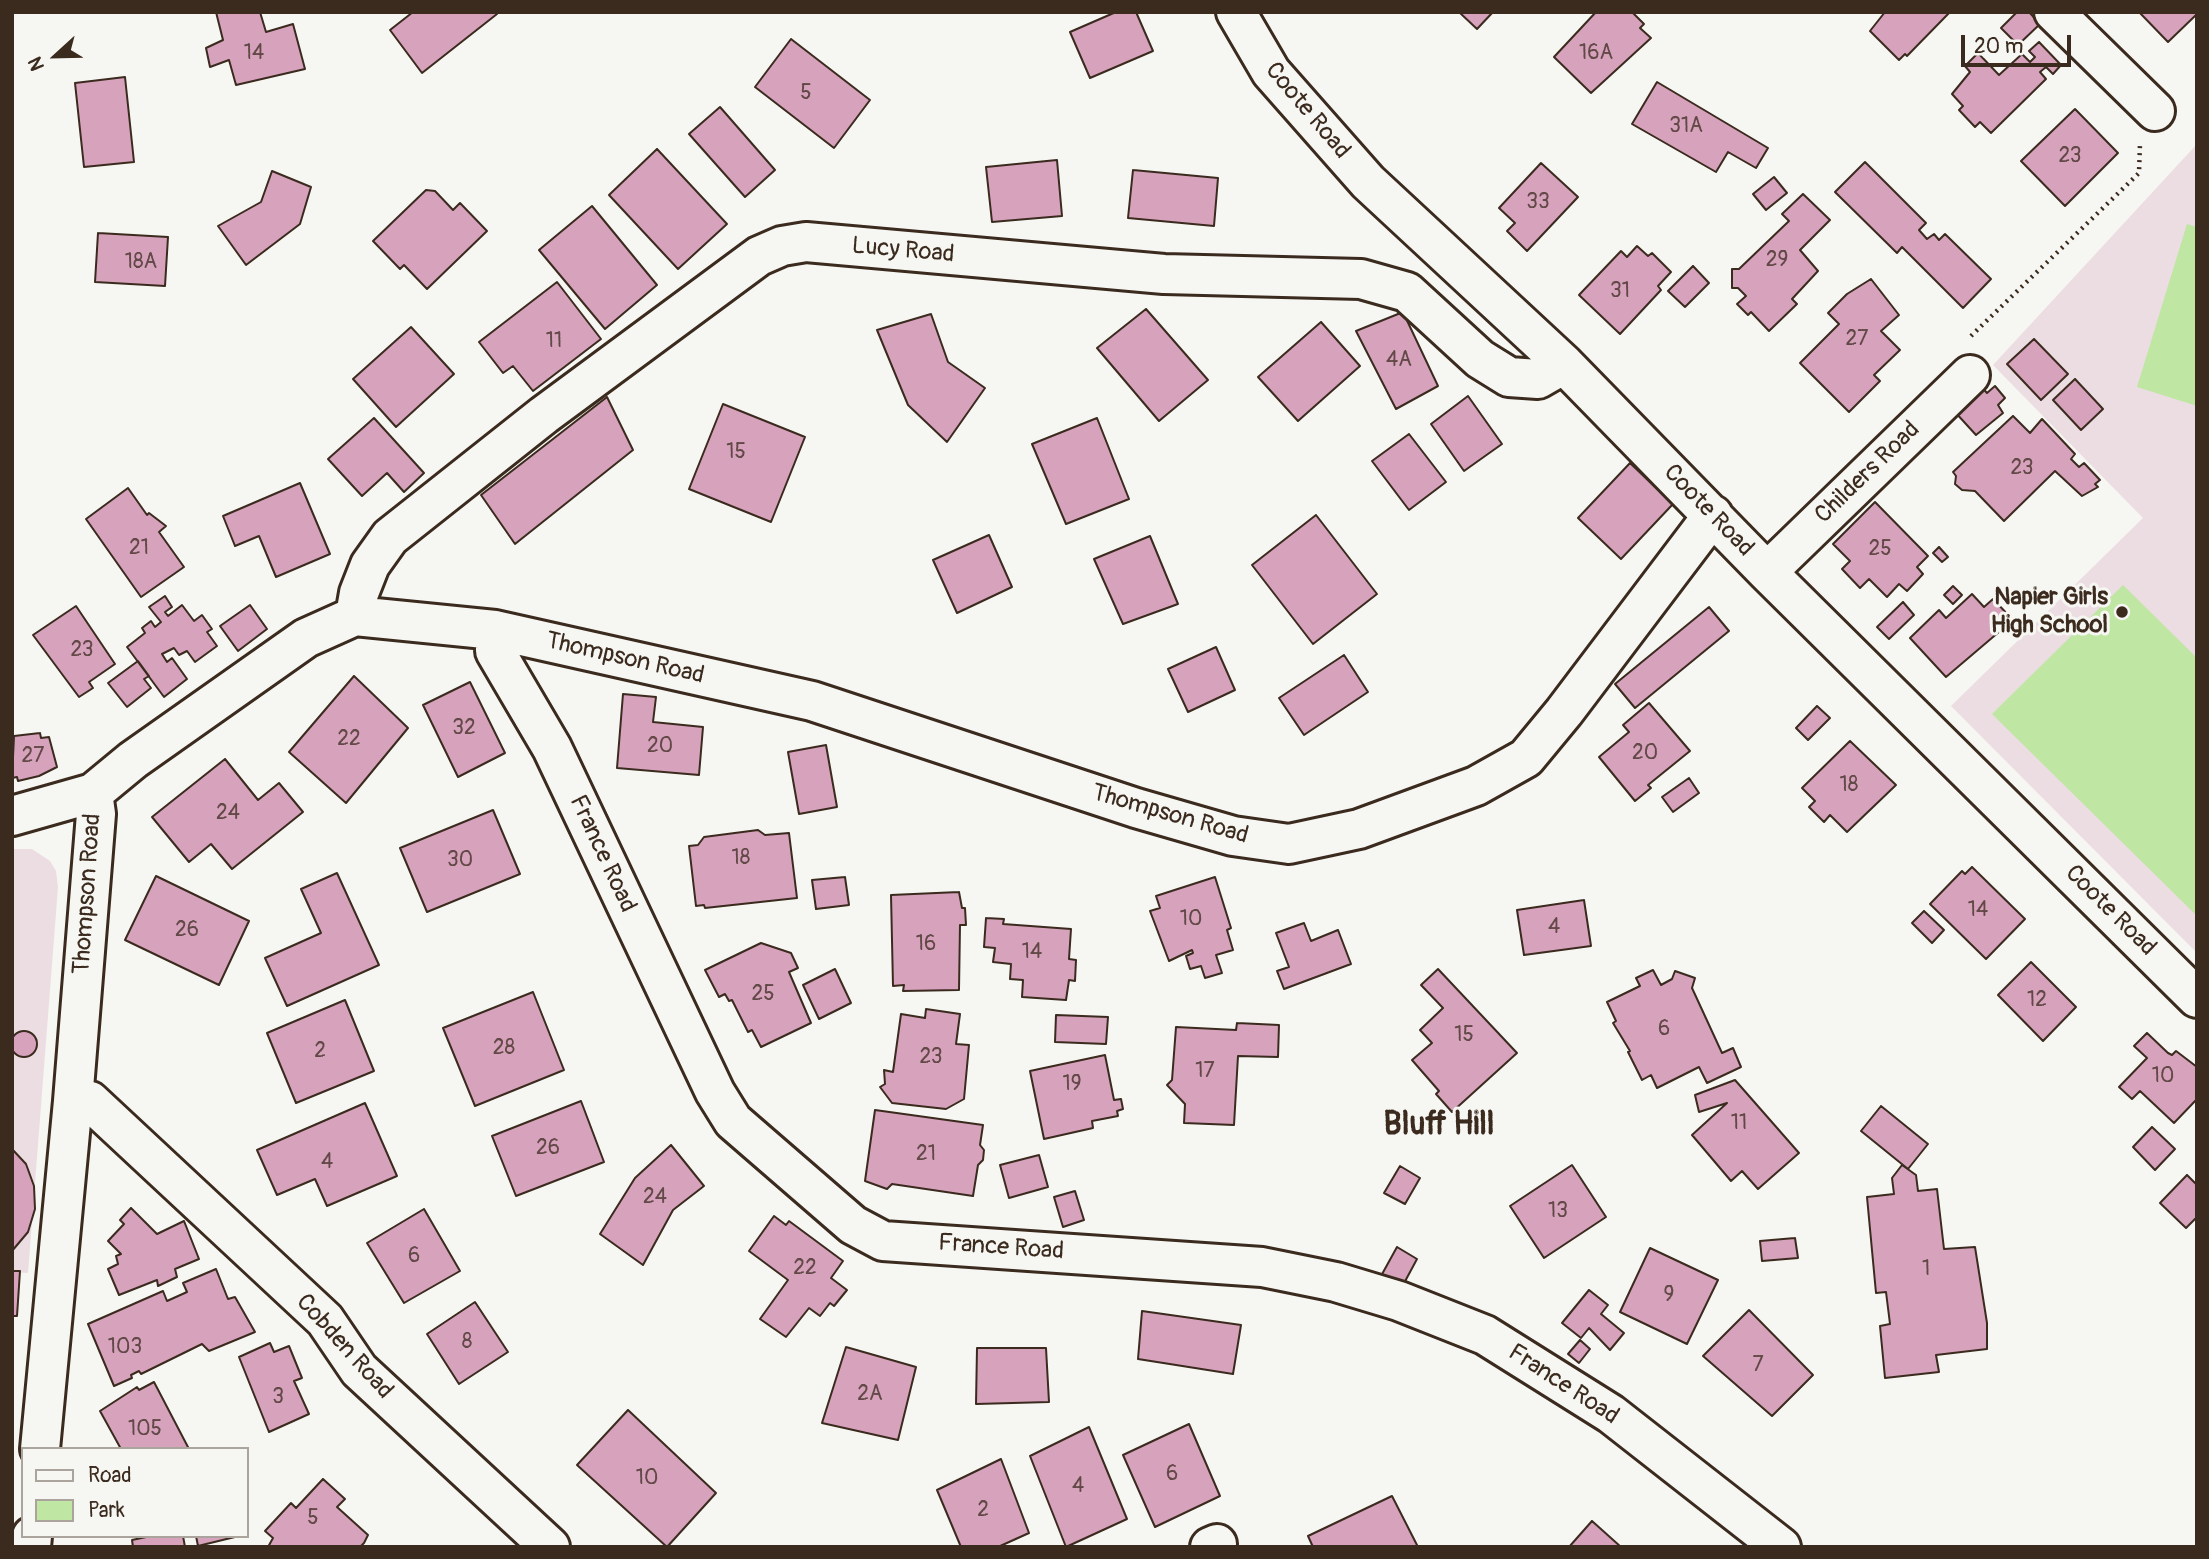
<!DOCTYPE html>
<style>
body{margin:0}
#map{position:relative;width:2209px;height:1559px;overflow:hidden;background:#f6f6f2;font-family:Pangolin,sans-serif}
canvas{display:block}
.frame{position:absolute;inset:0;border:14px solid #3b2a1e;pointer-events:none}
.legend{position:absolute;left:21px;top:1447px;width:228px;height:91px;box-sizing:border-box;background:#f6f6f2;border:2px solid #aba49d;margin:0;padding:9px 12px;list-style:none;font-size:21px;color:#3b2a1e}
.legend li{display:flex;align-items:center;gap:14px;height:35px}
.legend b{width:35px;border:2px solid #aba49d}
.north{position:absolute;left:21px;top:21px;width:70px;height:70px;-webkit-text-stroke:5px #f6f6f2;paint-order:stroke;rotate:248deg;font-size:19px;font-weight:700;line-height:28px;text-align:center;color:#3b2a1e}
.north::after{content:'';display:block;margin:auto;width:24px;height:32px;background:#3b2a1e;clip-path:polygon(50% 0,100% 100%,50% 72%,0 100%)}
.scale{position:absolute;left:1961px;top:35px;width:110px;height:32px;box-sizing:border-box;border:4px solid #3b2a1e;border-top:0;padding-left:9px;font-size:21px;line-height:24px;white-space:nowrap;color:#3b2a1e;-webkit-text-stroke:5px #f6f6f2;paint-order:stroke}
</style>
<div id="map">
<canvas width="2209" height="1559"></canvas>
<div class="frame"></div>
<ul class="legend">
<li><b style="height:9px;background:#f6f6f2"></b>Road</li>
<li><b style="height:19px;background:#bfe6a2"></b>Park</li>
</ul>
<div class="north">N</div>
<div class="scale">20 m</div>
</div>
<script>
const ctx = document.querySelector('canvas').getContext('2d');
ctx.lineJoin = 'round';
function fill(path, color) {
  ctx.fillStyle = color;
  ctx.fill(path, 'evenodd');
}
function poly(rows) {
  const path = new Path2D();
  for (const r of rows) {
    if (r.length === 3) {
      path.moveTo(r[0] + r[2], r[1]);
      path.arc(r[0], r[1], r[2], 0, 2 * Math.PI);
      continue;
    }
    path.moveTo(r[0], r[1]);
    for (let i = 2; i < r.length; i += 2) path.lineTo(r[i], r[i + 1]);
  }
  return path;
}
function stroke(path, color, width, dash) {
  ctx.strokeStyle = color;
  ctx.lineWidth = width;
  ctx.lineCap = dash ? 'butt' : 'round';
  ctx.setLineDash(dash || []);
  ctx.stroke(path);
}
function drawText(font, color, halo, rows, align = 'center') {
  ctx.font = font + ' Pangolin,sans-serif';
  ctx.lineWidth = 6;
  ctx.setLineDash([]);
  ctx.textBaseline = 'middle';
  ctx.strokeStyle = halo;
  ctx.fillStyle = color;
  for (const [text, x, y, turn = 0] of rows) {
    ctx.save();
    ctx.translate(x, y);
    ctx.rotate((+turn || 0) * Math.PI / 180);
    ctx.textAlign = isNaN(turn) ? turn : align;
    if (halo) ctx.strokeText(text, 0, 0);
    ctx.fillText(text, 0, 0);
    ctx.restore();
  }
}
fill(poly([
 [2197,144,2197,953,1951,706,2143,518,1993,365],
 [12,849,32,849,50,861,56,871,58,887,28,1273,12,1272]
]), '#ecdde2');
fill(poly([
 [2187,224,2197,227,2197,406,2137,387],
 [2123,585,2197,658,2197,916,1992,714]
]), '#bfe6a2');
const building = poly([
 [216,12,260,12,266,32,293,24,305,69,236,85,229,60,210,67,206,48,223,40,216,12],
 [413,12,495,12,497,14,422,73,390,30,413,12],
 [1116,12,1136,12,1153,51,1090,78,1070,32,1116,12],
 [1459,12,1493,12,1477,29,1459,12],
 [1596,12,1632,12,1644,24,1640,28,1651,38,1591,93,1554,57,1596,12],
 [1885,12,1950,12,1907,56,1905,54,1899,60,1870,31,1885,12],
 [2017,12,2029,12,2040,24,2018,45,2001,28,2017,12],
 [2139,12,2197,12,2197,14,2168,42,2139,12],
 [791,39,870,100,834,148,755,87,791,39],
 [2039,42,2061,65,2053,74,2046,67,2040,72,2046,79,1991,133,1980,122,1975,127,1959,110,1963,106,1952,94,1970,72,1965,66,1978,53,1999,75,2022,54,2030,62,2035,57,2029,51,2039,42],
 [125,77,134,162,84,167,75,83,125,77],
 [1657,82,1768,148,1756,168,1728,152,1716,172,1632,124,1657,82],
 [720,107,775,170,745,197,689,134,720,107],
 [2075,109,2118,153,2065,206,2021,161,2075,109],
 [657,149,727,224,678,269,609,195,657,149],
 [1057,160,1062,216,992,222,986,167,1057,160],
 [1865,162,1926,223,1919,230,1927,239,1934,234,1939,240,1945,234,1991,279,1963,308,1902,247,1897,253,1835,192,1865,162],
 [1541,163,1578,197,1527,251,1507,231,1515,223,1499,208,1541,163],
 [1133,170,1218,178,1214,226,1128,218,1133,170],
 [272,171,311,187,300,224,246,265,218,226,261,202,272,171],
 [1774,177,1787,193,1766,210,1753,194,1774,177],
 [426,190,435,191,453,210,460,203,487,231,427,289,404,265,400,269,373,241,426,190],
 [1803,194,1830,220,1800,250,1818,271,1792,299,1797,304,1769,331,1751,312,1748,315,1737,304,1746,296,1738,288,1732,288,1732,269,1739,269,1789,221,1782,214,1803,194],
 [592,206,657,285,605,329,539,250,592,206],
 [98,233,168,237,165,286,95,282,98,233],
 [1637,246,1648,256,1652,253,1671,272,1658,286,1661,290,1620,334,1579,295,1621,251,1627,257,1637,246],
 [1693,266,1709,283,1685,307,1668,291,1693,266],
 [1871,279,1899,315,1881,331,1900,350,1874,375,1880,381,1849,412,1800,363,1839,324,1828,313,1847,294,1871,279],
 [557,282,601,339,533,391,513,366,503,373,479,342,557,282],
 [1146,309,1208,380,1159,421,1097,348,1146,309],
 [1403,312,1438,386,1396,409,1356,331,1403,312],
 [931,314,948,362,985,388,947,442,908,405,877,330,931,314],
 [1321,322,1360,366,1298,421,1258,377,1321,322],
 [411,327,454,374,396,427,353,379,411,327],
 [2034,339,2068,374,2041,400,2007,364,2034,339],
 [2075,379,2103,409,2081,430,2053,400,2075,379],
 [1979,384,1987,393,1995,386,2005,398,1998,405,2003,413,1976,435,1955,412,1979,384],
 [1468,396,1502,444,1464,471,1431,424,1468,396],
 [607,397,633,450,515,544,481,495,607,397],
 [723,404,805,437,771,522,689,489,723,404],
 [2013,416,2030,433,2042,419,2075,454,2071,459,2079,467,2084,463,2100,480,2095,484,2098,487,2082,496,2055,471,2004,521,1975,491,1962,490,1955,484,1956,476,1953,472,2013,416],
 [374,418,424,473,404,492,387,473,362,496,328,459,374,418],
 [1097,418,1129,499,1066,524,1032,444,1097,418],
 [1409,434,1446,482,1409,510,1372,461,1409,434],
 [1630,463,1673,504,1621,559,1578,518,1630,463],
 [300,483,330,554,276,577,259,536,235,546,223,516,300,483],
 [128,488,147,515,149,513,166,526,159,532,184,567,141,597,86,519,128,488],
 [1875,502,1928,556,1917,567,1923,574,1907,591,1899,584,1887,597,1869,579,1860,588,1842,569,1850,561,1833,544,1875,502],
 [1316,515,1377,594,1313,644,1252,565,1316,515],
 [989,535,1012,587,957,613,933,560,989,535],
 [1150,536,1178,604,1123,624,1094,559,1150,536],
 [1939,547,1948,557,1942,562,1933,553,1939,547],
 [1953,586,1962,595,1953,604,1944,595,1953,586],
 [1972,594,1984,607,1993,599,2013,620,1946,677,1910,638,1939,610,1946,618,1972,594],
 [165,596,172,607,165,612,168,616,182,605,194,621,202,615,212,629,207,632,217,646,195,662,187,651,179,655,174,648,162,654,167,662,172,658,187,679,164,697,127,647,145,633,142,628,151,621,155,627,161,622,149,607,165,596],
 [1903,602,1914,615,1889,639,1877,627,1903,602],
 [250,605,267,629,238,651,220,626,250,605],
 [76,606,115,664,89,682,93,688,79,697,33,635,76,606],
 [1709,607,1729,631,1635,708,1615,684,1709,607],
 [1216,647,1235,690,1188,712,1168,669,1216,647],
 [1344,655,1368,692,1304,735,1279,698,1344,655],
 [138,661,149,676,144,679,151,688,127,707,108,683,138,661],
 [354,676,408,728,346,803,289,752,354,676],
 [470,682,505,753,458,777,423,705,470,682],
 [623,694,656,697,653,722,703,727,699,775,617,768,623,694],
 [1649,703,1690,751,1648,785,1651,788,1635,801,1599,757,1629,732,1623,725,1649,703],
 [1817,706,1830,718,1808,740,1796,728,1817,706],
 [40,733,41,738,49,737,57,767,39,776,18,781,17,777,12,778,14,736,40,733],
 [1850,741,1896,785,1847,832,1830,815,1824,822,1809,807,1815,801,1802,788,1850,741],
 [826,745,837,807,799,814,788,752,826,745],
 [225,759,258,800,279,783,303,812,232,869,211,844,189,862,152,817,225,759],
 [1689,778,1699,793,1673,812,1662,797,1689,778],
 [493,810,520,874,427,912,400,848,493,810],
 [758,830,765,835,789,833,797,898,705,908,704,905,696,906,689,846,698,845,704,837,758,830],
 [1972,867,2025,919,1986,959,1930,904,1962,871,1965,874,1972,867],
 [337,873,379,965,287,1006,265,958,321,933,301,889,337,873],
 [156,876,249,921,219,985,125,940,156,876],
 [845,877,849,905,816,909,812,880,845,877],
 [1215,877,1231,928,1227,930,1233,950,1216,955,1222,973,1205,978,1201,966,1190,969,1186,956,1193,953,1192,950,1169,961,1150,911,1160,908,1156,896,1215,877],
 [959,892,962,908,965,908,966,925,960,925,959,990,903,991,904,985,893,986,891,895,959,892],
 [1584,900,1591,946,1524,955,1517,910,1584,900],
 [1924,911,1944,930,1932,943,1912,923,1924,911],
 [986,918,1004,919,1003,924,1071,929,1069,959,1076,960,1075,981,1069,980,1066,1000,1022,997,1023,980,1010,979,1011,964,993,962,995,948,984,947,986,918],
 [1304,923,1311,941,1338,930,1351,964,1284,989,1277,971,1289,967,1276,933,1304,923],
 [761,943,791,953,798,968,789,972,811,1023,761,1047,752,1030,748,1032,732,1000,729,1001,725,994,719,997,705,970,761,943],
 [2031,962,2076,1007,2043,1041,1998,995,2031,962],
 [835,969,851,1003,819,1019,803,985,835,969],
 [1438,969,1517,1053,1452,1112,1436,1094,1439,1091,1412,1060,1432,1043,1420,1030,1443,1008,1421,985,1438,969],
 [1653,970,1661,985,1672,979,1675,971,1695,978,1692,988,1722,1053,1733,1048,1741,1067,1707,1083,1699,1067,1657,1088,1651,1075,1642,1080,1628,1052,1630,1051,1613,1023,1616,1021,1607,1002,1640,986,1636,978,1653,970],
 [533,992,564,1070,475,1106,443,1028,533,992],
 [345,1000,374,1071,296,1103,267,1033,345,1000],
 [926,1009,960,1014,956,1044,969,1045,964,1099,946,1109,892,1103,880,1087,885,1084,884,1070,893,1072,901,1014,925,1018,926,1009],
 [1056,1015,1108,1017,1106,1044,1055,1042,1056,1015],
 [1237,1023,1279,1025,1278,1057,1238,1056,1234,1125,1184,1123,1185,1104,1167,1085,1172,1080,1176,1027,1236,1030,1237,1023],
 [24,1044,13],
 [2147,1033,2168,1053,2172,1055,2176,1051,2197,1067,2197,1099,2174,1123,2140,1091,2132,1099,2119,1087,2147,1058,2134,1046,2147,1033],
 [1105,1055,1114,1100,1121,1099,1123,1109,1117,1111,1118,1116,1092,1121,1093,1128,1044,1139,1030,1071,1105,1055],
 [1735,1080,1799,1153,1758,1189,1742,1171,1731,1181,1692,1135,1727,1103,1699,1112,1695,1095,1735,1080],
 [581,1101,604,1162,516,1196,492,1136,581,1101],
 [365,1103,397,1176,327,1206,315,1179,277,1195,257,1150,365,1103],
 [1881,1106,1928,1144,1908,1169,1861,1131,1881,1106],
 [875,1110,983,1125,980,1145,984,1150,983,1160,978,1165,973,1196,892,1184,887,1189,865,1181,875,1110],
 [2152,1127,2175,1149,2155,1170,2133,1147,2152,1127],
 [671,1145,704,1186,673,1210,643,1265,600,1234,635,1178,671,1145],
 [12,1149,26,1164,34,1186,35,1209,28,1232,12,1251,12,1149],
 [1039,1155,1048,1187,1009,1198,1000,1165,1039,1155],
 [1572,1165,1606,1217,1544,1258,1510,1206,1572,1165],
 [1902,1165,1916,1175,1918,1191,1937,1189,1944,1249,1975,1247,1987,1323,1987,1349,1936,1355,1939,1372,1885,1378,1880,1326,1890,1324,1886,1292,1876,1293,1867,1197,1894,1194,1892,1178,1902,1165],
 [1400,1166,1420,1178,1405,1204,1384,1193,1400,1166],
 [2187,1175,2197,1185,2197,1217,2186,1228,2160,1203,2187,1175],
 [1075,1191,1084,1220,1063,1227,1054,1197,1075,1191],
 [131,1208,157,1234,184,1221,199,1259,175,1269,177,1277,158,1286,157,1280,119,1295,108,1269,118,1264,116,1256,121,1254,108,1241,124,1224,120,1220,131,1208],
 [424,1209,460,1271,404,1303,367,1243,424,1209],
 [774,1216,786,1225,789,1221,843,1261,831,1278,847,1290,834,1306,830,1303,820,1316,809,1308,786,1337,760,1319,788,1280,749,1251,774,1216],
 [1795,1238,1798,1258,1762,1261,1760,1241,1795,1238],
 [1397,1247,1417,1259,1402,1287,1381,1276,1397,1247],
 [1650,1248,1718,1280,1687,1344,1620,1312,1650,1248],
 [216,1269,228,1299,235,1297,255,1332,209,1351,202,1344,141,1374,139,1371,131,1375,132,1378,114,1386,88,1324,163,1291,167,1301,187,1292,183,1283,216,1269],
 [12,1271,20,1271,17,1316,12,1316,12,1271],
 [1589,1290,1608,1305,1601,1314,1624,1333,1610,1350,1589,1328,1581,1338,1562,1323,1589,1290],
 [475,1302,508,1352,459,1384,427,1334,475,1302],
 [1749,1310,1813,1375,1772,1416,1703,1356,1749,1310],
 [1142,1311,1241,1325,1233,1374,1138,1359,1142,1311],
 [1580,1340,1590,1349,1579,1363,1568,1354,1580,1340],
 [270,1343,274,1352,289,1346,302,1378,294,1381,309,1414,269,1432,239,1357,270,1343],
 [846,1347,916,1367,898,1440,822,1423,846,1347],
 [977,1348,1046,1348,1049,1402,976,1404,977,1348],
 [154,1382,189,1449,121,1449,100,1411,137,1387,139,1390,154,1382],
 [628,1410,716,1493,667,1547,577,1465,628,1410],
 [1189,1424,1220,1496,1155,1527,1123,1455,1189,1424],
 [1089,1427,1127,1519,1066,1547,1030,1456,1089,1427],
 [1001,1459,1029,1533,998,1547,961,1547,937,1490,1001,1459],
 [323,1479,345,1499,337,1507,368,1535,364,1543,360,1547,268,1547,273,1538,265,1531,291,1503,296,1508,323,1479],
 [1392,1496,1418,1547,1313,1547,1308,1536,1392,1496],
 [1592,1521,1621,1547,1569,1547,1592,1521],
 [151,1536,183,1536,185,1547,133,1547,132,1540,151,1536],
 [196,1536,239,1536,198,1546,196,1536]
]);
fill(building, '#d6a2bc');
stroke(building, '#3b2a1e', 2);
const minor = poly([
 [1236,12,1271,72,1368,182,1564,364,1767,572,2197,998],
 [2054,12,2155,111],
 [1767,572,1970,375],
 [355,616,359,593,370,565,390,537,544,415,759,256,782,246,806,242,1164,274,1361,279,1407,292,1480,359,1509,377,1538,379,1564,364],
 [495,630,495,651,552,748,715,1092,733,1121,853,1225,883,1241,1262,1267,1336,1282,1399,1301,1485,1335,1611,1414,1781,1547],
 [12,816,93,793],
 [73,1101,90,1101,325,1320,359,1370,550,1547],
 [40,1449,73,1101,96,814,93,793,133,760,306,638,355,616,495,630,812,701,1136,808,1233,836,1289,844,1359,829,1476,786,1526,758,1564,712,1713,515],
 [31,1547,32,1536],
 [1210,1547,1217,1544]
]);
stroke(minor, '#3b2a1e', 44);
stroke(poly([
 [1971,336,2139,173,2140,144]
]), '#3b2a1e', 4.5, [2, 5]);
stroke(minor, '#f6f6f2', 38);
for (const [x, y, r, color] of [
 [2122,612,7,"#3b2a1e"]
]) {
  const dot = new Path2D();
  dot.arc(x, y, r, 0, 2 * Math.PI);
  ctx.fillStyle = color;
  ctx.fill(dot);
  stroke(dot, '#f6f6f2', 2.5);
}
drawText('21px', '#624846', null, [
 ["14",254,54],
 ["16A",1596,54],
 ["5",806,94],
 ["31A",1686,127],
 ["23",2070,157],
 ["33",1538,203],
 ["29",1777,261],
 ["18A",141,263],
 ["31",1620,292],
 ["27",1857,340],
 ["11",554,342],
 ["4A",1399,361],
 ["15",736,453],
 ["23",2022,469],
 ["21",139,549],
 ["25",1880,550],
 ["23",82,651],
 ["32",464,729],
 ["22",349,740],
 ["20",660,747],
 ["20",1645,754],
 ["27",33,757],
 ["18",1849,786],
 ["24",228,814],
 ["18",741,859],
 ["30",460,861],
 ["14",1978,911],
 ["10",1191,920],
 ["4",1554,928],
 ["26",187,931],
 ["16",926,945],
 ["14",1032,953],
 ["25",763,995],
 ["12",2037,1001],
 ["6",1664,1030],
 ["15",1464,1036],
 ["28",504,1049],
 ["2",320,1052],
 ["23",931,1058],
 ["17",1205,1072],
 ["10",2163,1077],
 ["19",1072,1085],
 ["11",1739,1124],
 ["26",548,1149],
 ["21",926,1155],
 ["4",327,1163],
 ["24",655,1198],
 ["13",1558,1212],
 ["6",414,1257],
 ["22",805,1269],
 ["1",1926,1270],
 ["9",1669,1296],
 ["8",467,1343],
 ["103",125,1348],
 ["7",1758,1366],
 ["2A",870,1395],
 ["3",278,1398],
 ["105",145,1430],
 ["6",1172,1475],
 ["10",647,1479],
 ["4",1078,1487],
 ["2",983,1511],
 ["5",313,1519]
]);
drawText('24px', '#3b2a1e', '#f6f6f2', [
 ["Coote Road",1307,111,50],
 ["Lucy Road",903,251,5],
 ["Childers Road",1868,473,-44],
 ["Coote Road",1708,511,46],
 ["Thompson Road",625,659,13],
 ["Thompson Road",1170,815,16],
 ["France Road",602,854,65],
 ["Thompson Road",88,894,-86],
 ["Coote Road",2110,911,45],
 ["France Road",1001,1248,4],
 ["Cobden Road",344,1347,48],
 ["France Road",1563,1385,33]
]);
drawText('bold 24px', '#3b2a1e', '#f6f6f2', [
 ["Napier Girls",2108,598],
 ["High School",2108,626]
], 'right');
drawText('bold 32px', '#3b2a1e', '#f6f6f2', [
 ["Bluff Hill",1439,1126]
]);
</script>
